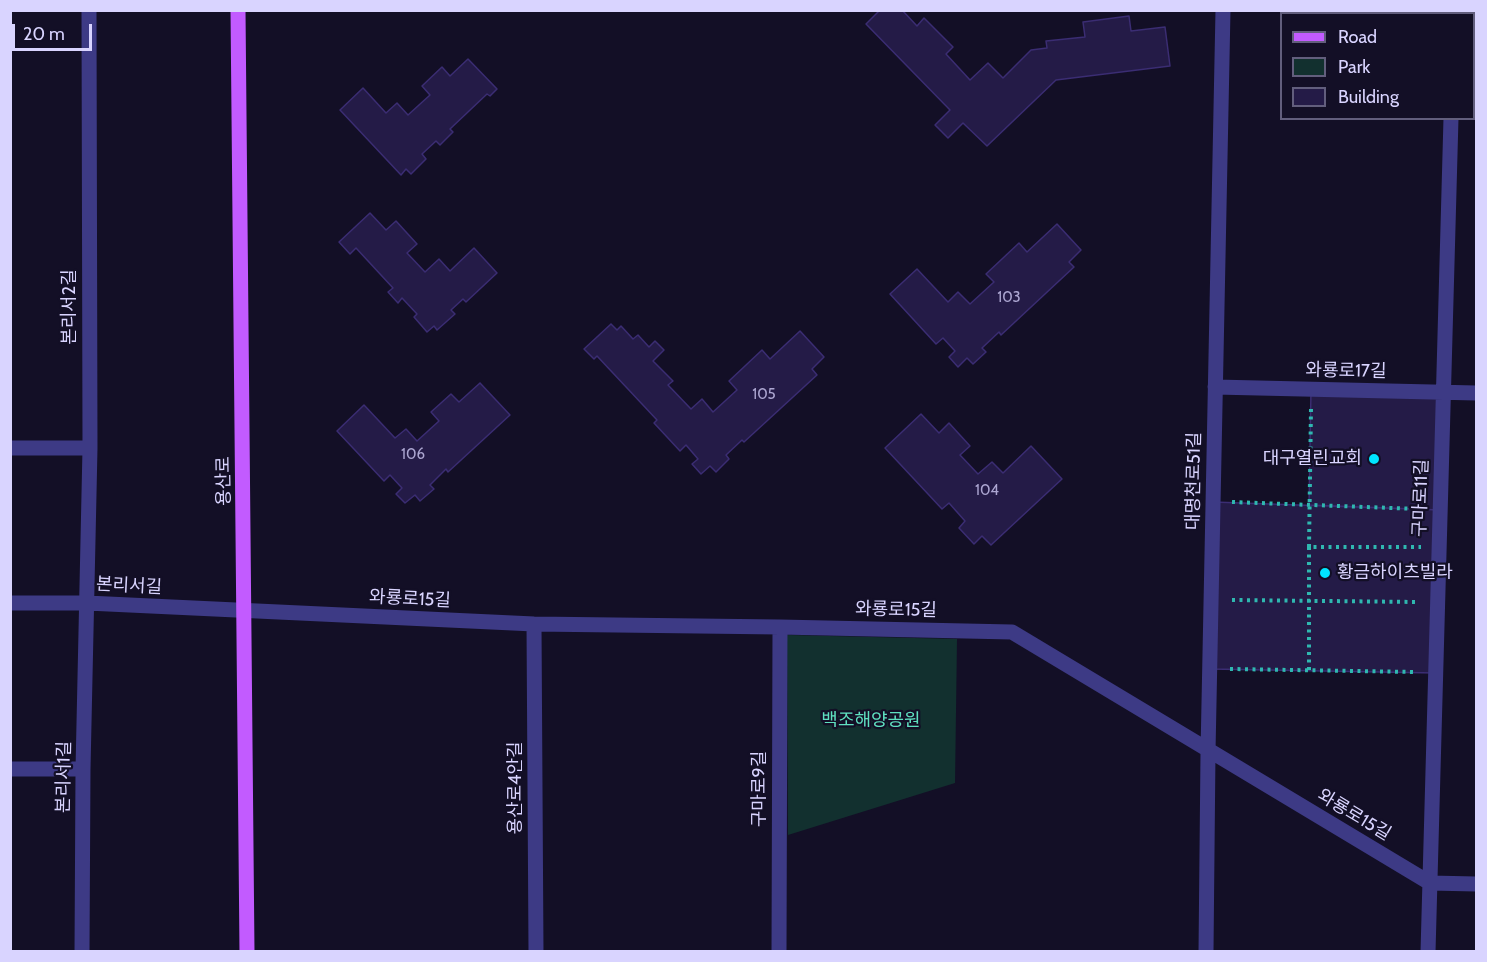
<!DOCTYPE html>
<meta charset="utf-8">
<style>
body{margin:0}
#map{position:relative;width:1487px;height:962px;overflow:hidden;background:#130f26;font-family:Cabin,sans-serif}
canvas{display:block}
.frame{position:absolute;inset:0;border:12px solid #d9d4ff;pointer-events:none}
.legend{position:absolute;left:1280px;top:12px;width:195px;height:108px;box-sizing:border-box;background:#130f26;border:2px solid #625e7d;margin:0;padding:8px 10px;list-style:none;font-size:18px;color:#d9d4ff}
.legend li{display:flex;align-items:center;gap:12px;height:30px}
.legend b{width:30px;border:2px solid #625e7d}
.scale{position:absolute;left:12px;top:24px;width:80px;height:27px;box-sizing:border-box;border:3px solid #d9d4ff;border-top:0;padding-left:8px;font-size:18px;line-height:21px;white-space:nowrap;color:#d9d4ff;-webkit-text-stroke:4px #130f26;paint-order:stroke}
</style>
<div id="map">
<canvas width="1487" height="962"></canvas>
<div class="frame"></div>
<ul class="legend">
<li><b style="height:8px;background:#c25bff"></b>Road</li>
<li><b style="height:16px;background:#12302f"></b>Park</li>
<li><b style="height:16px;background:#241b47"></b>Building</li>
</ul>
<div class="scale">20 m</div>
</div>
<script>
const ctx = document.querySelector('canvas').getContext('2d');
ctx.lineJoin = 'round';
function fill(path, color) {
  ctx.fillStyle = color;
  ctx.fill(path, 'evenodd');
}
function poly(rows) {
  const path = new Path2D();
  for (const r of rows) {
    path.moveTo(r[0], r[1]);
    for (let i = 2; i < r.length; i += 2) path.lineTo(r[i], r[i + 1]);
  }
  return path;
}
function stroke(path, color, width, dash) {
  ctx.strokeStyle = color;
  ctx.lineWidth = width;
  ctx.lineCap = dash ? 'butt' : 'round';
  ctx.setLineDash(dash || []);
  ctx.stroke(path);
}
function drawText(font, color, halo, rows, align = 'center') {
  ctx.font = font + ' Cabin,"Noto Sans KR",sans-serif';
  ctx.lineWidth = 4.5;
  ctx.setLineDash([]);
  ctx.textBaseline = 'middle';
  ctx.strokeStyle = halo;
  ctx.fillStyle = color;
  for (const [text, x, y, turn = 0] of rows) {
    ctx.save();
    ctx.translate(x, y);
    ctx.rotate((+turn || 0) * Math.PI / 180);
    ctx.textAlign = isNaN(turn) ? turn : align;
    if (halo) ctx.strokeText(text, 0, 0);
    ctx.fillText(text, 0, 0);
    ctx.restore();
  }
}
fill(poly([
 [787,635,957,639,955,783,788,835]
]), '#12302f');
const building = poly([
 [880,10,902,10,917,26,924,18,953,47,946,54,970,80,988,63,1003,78,1031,50,1047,48,1046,41,1085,37,1083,22,1129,16,1131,31,1165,27,1170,66,1056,80,987,146,963,123,948,138,935,125,950,110,866,24,880,10],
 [468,59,497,89,490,96,487,94,450,129,453,132,440,145,436,141,422,154,426,159,411,174,406,169,401,175,340,110,363,88,386,113,397,103,408,115,430,95,422,86,442,67,450,76,468,59],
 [370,213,386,230,396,221,417,244,407,253,425,272,439,259,450,271,474,248,497,273,466,302,463,299,451,310,455,314,437,330,434,326,427,332,414,317,417,314,402,298,398,303,388,292,393,288,356,248,350,254,339,242,370,213],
 [1057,224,1081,250,1069,262,1074,267,1001,335,999,332,982,348,986,352,973,364,967,358,958,367,949,357,955,351,943,338,936,344,890,294,917,269,948,302,958,292,970,304,994,282,986,274,1019,243,1027,252,1057,224],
 [611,324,617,330,621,326,633,339,638,335,649,347,655,341,664,350,653,361,673,381,668,385,691,409,702,399,713,412,737,390,729,381,762,350,770,359,800,331,824,357,812,369,817,375,744,442,742,440,726,455,729,459,716,472,710,466,701,474,692,464,698,459,686,445,680,451,654,423,657,420,597,356,594,359,584,349,611,324],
 [480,383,510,415,448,472,446,469,430,485,434,489,420,501,415,495,405,503,396,494,402,488,390,475,384,481,337,431,364,405,395,438,406,429,417,441,439,421,431,412,451,394,459,402,480,383],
 [1311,390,1444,393,1440,510,1309,505,1311,390],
 [921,414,939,433,949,423,970,446,960,455,978,474,992,462,1003,473,1031,446,1062,479,991,545,982,536,974,544,959,528,965,521,949,503,942,509,885,448,921,414],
 [1213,502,1440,510,1436,673,1210,669,1213,502]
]);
fill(building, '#241b47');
stroke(building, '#3b2d73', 1.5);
stroke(poly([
 [1232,502,1419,509],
 [1309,547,1311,409],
 [1232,600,1419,602],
 [1230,669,1417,672],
 [1309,670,1309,547,1421,547]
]), '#2fb8b0', 4, [3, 4.5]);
stroke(poly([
 [1454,14,1454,10],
 [1215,387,1476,393],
 [10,448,90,448],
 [10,603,87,603,534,624,780,627,1012,632,1430,883,1476,884],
 [534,624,536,952],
 [10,769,83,769],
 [82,952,83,769,90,448,89,10],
 [779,952,780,627],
 [1206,952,1208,752,1223,10],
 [1428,952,1451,118]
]), '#3d3a85', 15);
stroke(poly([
 [238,10,247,952]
]), '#c25bff', 15);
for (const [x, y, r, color] of [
 [1374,459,6,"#00e5ff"],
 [1325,573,6,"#00e5ff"]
]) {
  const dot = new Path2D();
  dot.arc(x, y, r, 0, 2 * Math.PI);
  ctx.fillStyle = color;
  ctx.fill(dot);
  stroke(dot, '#130f26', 2);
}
drawText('15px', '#aca6d1', null, [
 ["103",1009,298],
 ["105",764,395],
 ["106",413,455],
 ["104",987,491]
]);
drawText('18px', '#d9d4ff', '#130f26', [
 ["본리서2길",70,307,-90],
 ["와룡로17길",1346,371,1],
 ["용산로",224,481,-91],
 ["대명천로51길",1194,481,-89],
 ["구마로11길",1421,498,-88],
 ["본리서길",129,586,3],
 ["와룡로15길",410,599,3],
 ["와룡로15길",896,610,1],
 ["본리서1길",64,777,-89],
 ["용산로4안길",516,788,-90],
 ["구마로9길",760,789,-90],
 ["와룡로15길",1354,815,31]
]);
drawText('18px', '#d9d4ff', '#130f26', [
 ["대구열린교회",1362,459],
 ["황금하이츠빌라",1337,573,"left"]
], 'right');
drawText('18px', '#5fe0c0', '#130f26', [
 ["백조해양공원",871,721]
]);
</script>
